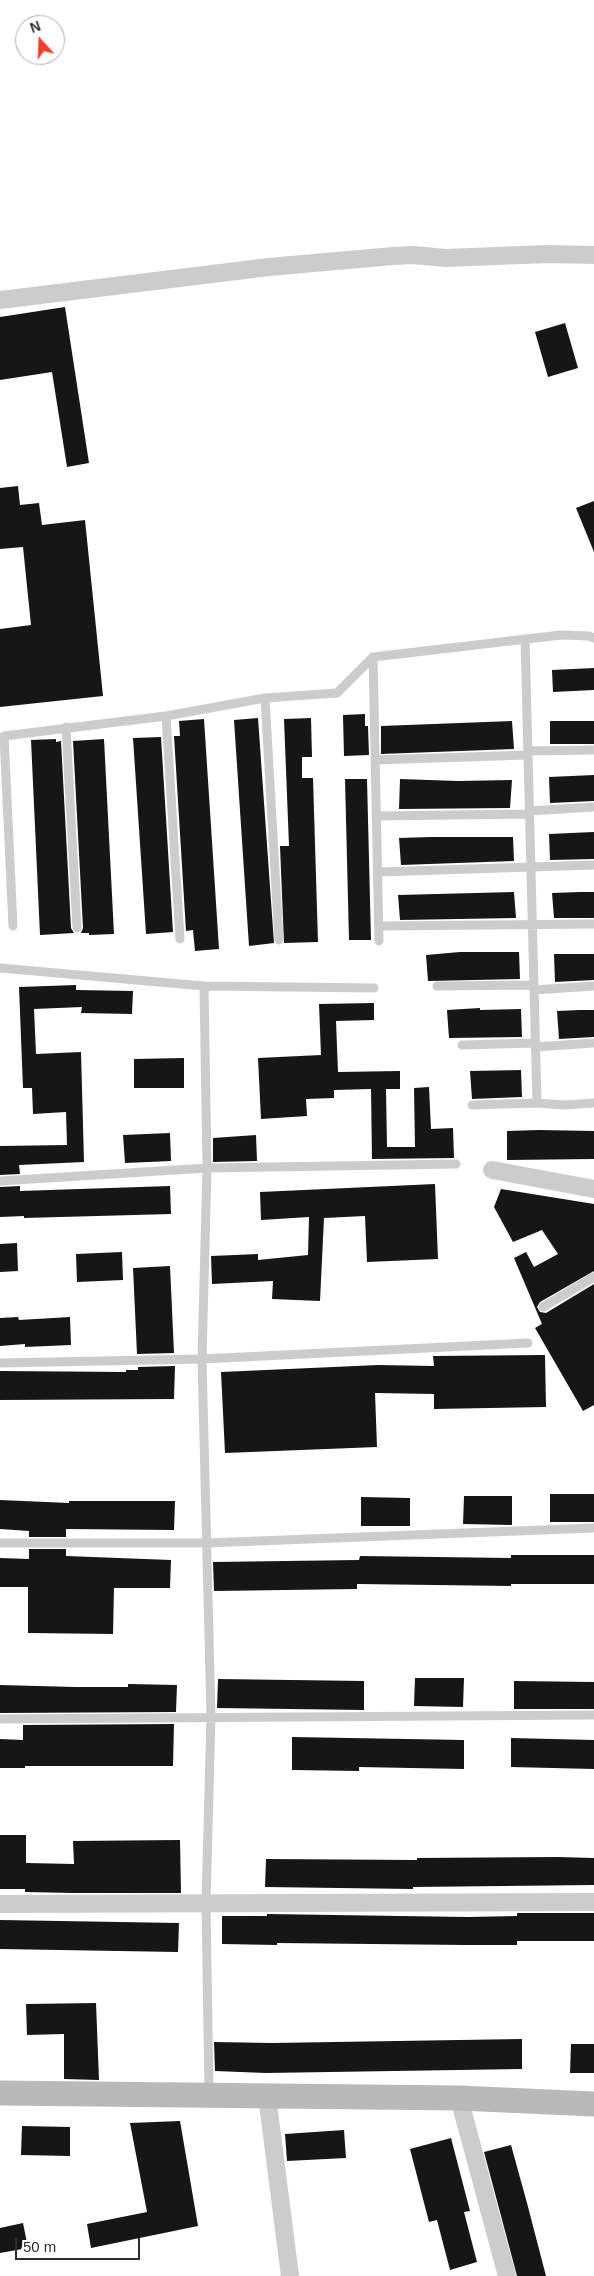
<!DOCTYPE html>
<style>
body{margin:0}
#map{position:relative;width:594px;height:2276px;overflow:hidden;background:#fff;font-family:Helvetica,sans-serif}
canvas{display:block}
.north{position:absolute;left:15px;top:15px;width:50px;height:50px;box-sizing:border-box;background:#fff;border:1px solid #acacac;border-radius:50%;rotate:340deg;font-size:14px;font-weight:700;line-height:20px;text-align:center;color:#2f2f2f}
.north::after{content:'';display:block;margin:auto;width:18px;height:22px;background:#f33e24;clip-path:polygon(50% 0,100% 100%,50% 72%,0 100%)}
.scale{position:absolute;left:15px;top:2238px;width:125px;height:22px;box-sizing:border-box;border:2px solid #2f2f2f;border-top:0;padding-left:6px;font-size:15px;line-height:18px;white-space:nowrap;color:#2f2f2f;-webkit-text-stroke:4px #fff;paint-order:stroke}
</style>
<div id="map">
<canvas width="594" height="2276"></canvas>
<div class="north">N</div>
<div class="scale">50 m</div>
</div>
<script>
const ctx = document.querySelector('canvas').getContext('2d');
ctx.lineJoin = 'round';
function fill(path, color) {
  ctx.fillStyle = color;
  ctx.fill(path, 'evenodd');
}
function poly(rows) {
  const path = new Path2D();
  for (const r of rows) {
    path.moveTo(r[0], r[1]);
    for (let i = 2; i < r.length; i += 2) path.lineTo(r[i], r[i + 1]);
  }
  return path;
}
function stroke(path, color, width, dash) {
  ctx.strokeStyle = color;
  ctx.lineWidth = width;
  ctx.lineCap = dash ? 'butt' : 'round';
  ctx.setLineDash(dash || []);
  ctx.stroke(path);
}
fill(poly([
 [65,307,89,463,67,467,52,372,0,380,0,317],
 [565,323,578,368,548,377,535,332],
 [18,486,20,505,39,503,42,525,85,520,103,696,0,707,0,629,31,625,23,547,0,549,0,488],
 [594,501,594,552,576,508],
 [594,668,594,690,553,692,552,670],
 [365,714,365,726,368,726,369,755,344,756,343,715],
 [258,718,274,943,249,946,234,720],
 [311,718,312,757,302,757,302,778,313,778,318,942,284,943,280,846,289,846,284,719],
 [204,719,219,949,195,951,193,930,186,931,174,736,180,736,179,721],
 [512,721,514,749,381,754,381,726],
 [550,721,594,721,594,744,550,744],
 [161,737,173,932,146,934,133,738],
 [56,739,56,742,61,741,71,928,74,933,40,935,31,740],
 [104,739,114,934,89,935,89,933,81,933,83,928,73,741],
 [594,775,594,801,550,803,549,777],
 [345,779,367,779,371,940,349,940],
 [400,779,458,781,512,780,510,808,399,809],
 [594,832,594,859,550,860,549,834],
 [431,837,513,837,514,861,401,865,399,838],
 [514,892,516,918,400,920,398,895],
 [580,892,594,892,594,918,554,918,552,893],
 [460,952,519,952,520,979,428,981,426,955],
 [554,954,594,954,594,980,555,982],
 [76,985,76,990,133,991,132,1014,81,1013,82,1007,34,1009,36,1054,81,1052,84,1162,19,1165,20,1174,0,1175,0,1146,67,1145,66,1112,33,1114,32,1088,23,1088,19,987],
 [374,1003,374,1020,336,1021,338,1072,400,1071,400,1089,386,1089,387,1147,415,1147,414,1088,429,1087,431,1129,453,1128,454,1158,372,1159,371,1089,334,1090,334,1098,306,1099,307,1116,261,1119,258,1058,321,1055,319,1004],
 [480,1008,480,1010,521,1009,522,1037,449,1038,447,1010],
 [580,1010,594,1010,594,1037,559,1039,557,1011],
 [184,1058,184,1088,134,1088,134,1059],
 [521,1070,522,1097,472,1099,470,1071],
 [539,1130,594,1131,594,1159,507,1160,507,1131],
 [170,1133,171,1161,125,1163,123,1135],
 [256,1135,257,1161,213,1162,213,1138],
 [435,1184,438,1259,367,1262,365,1216,324,1218,320,1301,272,1299,273,1281,212,1284,211,1256,258,1254,258,1260,308,1255,309,1217,261,1220,260,1192],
 [20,1186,20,1191,170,1186,171,1214,24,1218,24,1216,0,1217,0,1187],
 [501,1189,594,1204,594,1271,540,1302,537,1307,540,1312,546,1313,594,1284,594,1405,583,1411,535,1328,542,1324,514,1258,526,1252,534,1267,558,1254,542,1230,513,1242,494,1207],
 [17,1243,18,1271,0,1272,0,1244],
 [122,1252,123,1280,77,1282,76,1254],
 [170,1266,174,1353,137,1354,133,1268],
 [18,1317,19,1320,70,1317,71,1345,25,1347,25,1344,0,1346,0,1318],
 [545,1355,546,1407,434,1409,434,1394,375,1393,377,1447,225,1453,221,1372,378,1365,434,1366,433,1356],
 [175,1366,174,1399,0,1400,0,1371,126,1372,126,1370,138,1370,138,1367],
 [550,1494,594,1494,594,1522,550,1522],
 [464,1496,512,1496,512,1525,463,1524],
 [361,1497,410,1498,410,1526,361,1526],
 [0,1500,69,1503,69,1501,175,1501,174,1530,66,1529,66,1537,29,1537,29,1531,0,1529],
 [29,1549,66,1549,66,1556,171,1560,170,1588,114,1588,113,1634,28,1633,28,1587,0,1587,0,1558,29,1559],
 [511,1555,594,1555,594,1584,511,1584,511,1586,357,1584,357,1589,214,1591,213,1562,359,1560,360,1556,511,1558],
 [415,1678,464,1678,463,1707,414,1706],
 [218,1679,364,1681,364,1710,217,1708],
 [514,1681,594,1682,594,1709,514,1709],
 [128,1684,177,1685,176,1712,0,1713,0,1685,75,1687,128,1687],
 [174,1724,173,1766,25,1766,25,1768,0,1768,0,1739,23,1740,23,1725],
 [292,1737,464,1740,464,1769,359,1767,359,1771,292,1770],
 [511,1738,594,1740,594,1769,511,1767],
 [0,1835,26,1835,26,1863,74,1864,73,1841,180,1840,181,1893,74,1893,25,1892,25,1889,0,1889],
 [558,1857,594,1858,594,1885,413,1887,413,1889,265,1887,266,1859,417,1860,417,1858],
 [517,1913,594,1913,594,1941,517,1941,517,1945,465,1945,277,1943,277,1945,222,1944,222,1916,267,1916,267,1914,468,1917,517,1916],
 [0,1920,179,1923,178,1952,0,1949],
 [96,2003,99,2080,64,2079,64,2034,27,2035,26,2004],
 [522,2039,522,2069,266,2073,215,2071,214,2042,272,2043],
 [571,2044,594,2044,594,2073,570,2073],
 [180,2121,198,2226,91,2248,87,2224,147,2212,130,2123],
 [22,2126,70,2127,70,2156,21,2155],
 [344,2130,346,2158,287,2161,285,2134],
 [451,2138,470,2211,464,2212,477,2262,450,2270,437,2220,429,2222,410,2149],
 [511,2145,527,2203,546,2276,517,2276,484,2152],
 [23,2223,28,2248,0,2253,0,2228]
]), '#161616');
stroke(poly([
 [373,657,379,941],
 [265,698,279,940],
 [166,716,180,939],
 [66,727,77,928],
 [528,751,594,750],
 [375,760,528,755],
 [529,811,594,807],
 [376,816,529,814],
 [378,872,594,865],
 [13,926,4,736,166,716,265,698,337,693,373,657,561,635,589,636,594,638],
 [379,926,594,924],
 [0,968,204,986,374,988],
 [204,986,207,1168,202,1359,211,1716,206,1903,209,2094],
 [437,986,533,985],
 [534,990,594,986],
 [462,1045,535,1043],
 [535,1047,594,1043],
 [537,1103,564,1105,594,1103],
 [472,1105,537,1103,525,639],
 [0,1181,207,1168,456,1164],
 [543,1307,594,1277],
 [0,1363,202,1359,528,1343],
 [0,1543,206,1543,594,1528],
 [0,1719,594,1715]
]), '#ccc', 9);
stroke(poly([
 [0,300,269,267,393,256,414,255,445,258,548,254,594,255],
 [492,1170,594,1189],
 [0,1904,594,1902],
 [267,2096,290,2276],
 [459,2098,507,2276]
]), '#ccc', 18);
stroke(poly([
 [0,2093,459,2098,594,2104]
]), '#b9b9b9', 25);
</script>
